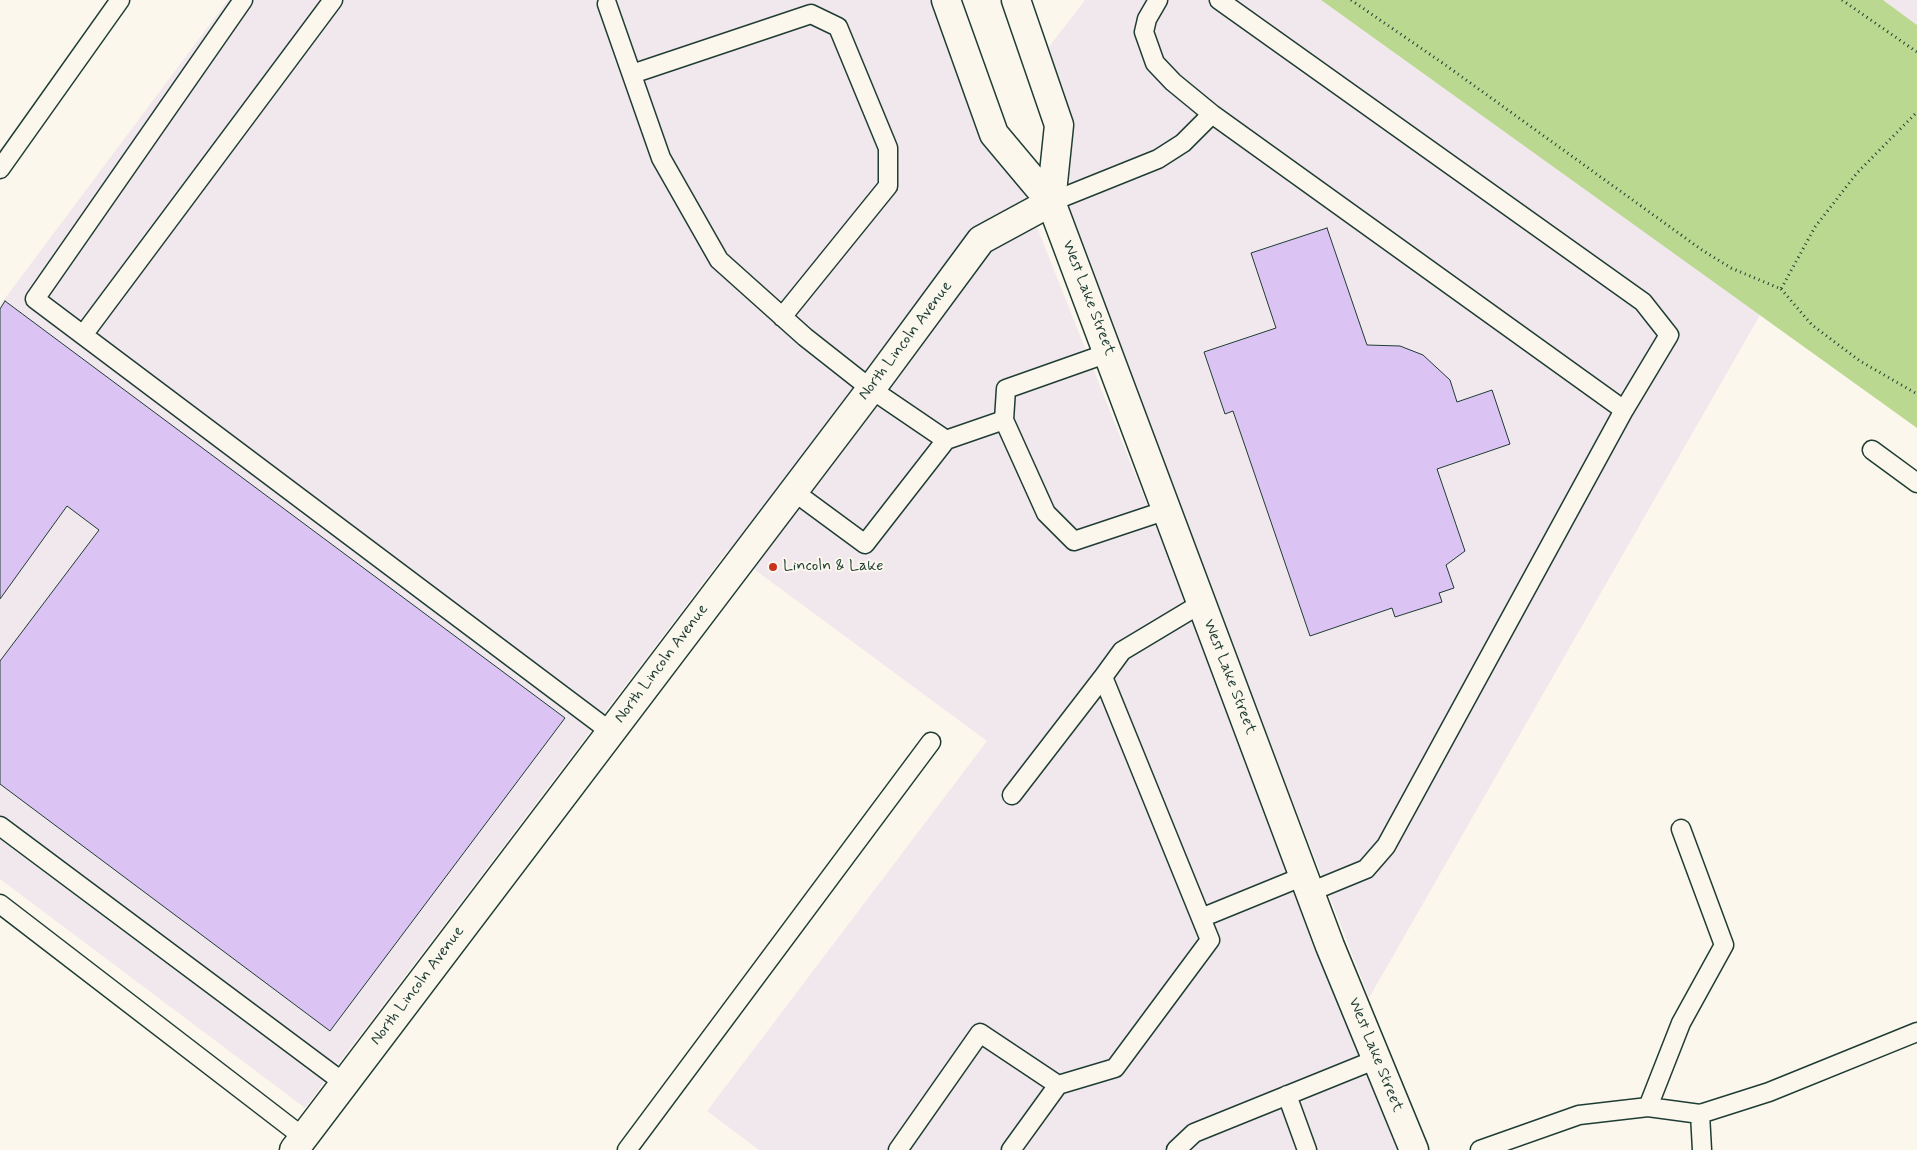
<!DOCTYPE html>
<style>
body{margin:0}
canvas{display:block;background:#fbf7ec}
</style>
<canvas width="1917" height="1150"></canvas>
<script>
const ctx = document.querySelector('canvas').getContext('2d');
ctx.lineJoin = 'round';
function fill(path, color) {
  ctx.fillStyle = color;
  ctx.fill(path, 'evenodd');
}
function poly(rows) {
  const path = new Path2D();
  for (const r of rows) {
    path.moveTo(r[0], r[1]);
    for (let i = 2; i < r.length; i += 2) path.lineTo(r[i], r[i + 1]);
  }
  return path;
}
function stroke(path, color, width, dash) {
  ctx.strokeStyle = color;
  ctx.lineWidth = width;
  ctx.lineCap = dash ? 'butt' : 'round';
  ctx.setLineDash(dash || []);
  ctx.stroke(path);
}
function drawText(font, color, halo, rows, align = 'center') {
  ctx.font = font + ' Mynerve,sans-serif';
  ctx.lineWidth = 4;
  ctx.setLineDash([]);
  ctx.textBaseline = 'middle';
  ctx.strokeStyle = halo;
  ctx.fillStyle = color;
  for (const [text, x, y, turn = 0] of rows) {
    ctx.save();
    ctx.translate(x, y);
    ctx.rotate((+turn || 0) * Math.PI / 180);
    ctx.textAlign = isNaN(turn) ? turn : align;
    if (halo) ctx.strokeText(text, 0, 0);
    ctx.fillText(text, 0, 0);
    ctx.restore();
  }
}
fill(poly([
 [228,0,947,0,1403,1150,759,1150,707,1111,987,741,728,550,305,1108,0,879,0,305],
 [1085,0,1321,0,1760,315,1369,998,1064,211,1072,128,1045,52],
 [1883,0,1917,0,1917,25]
]), '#f1e8ee');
fill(poly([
 [1321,0,1883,0,1917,25,1917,428]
]), '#bbd890');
const building = poly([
 [1327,228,1367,345,1400,346,1423,355,1450,380,1457,402,1492,390,1510,444,1437,469,1465,551,1446,565,1454,588,1439,593,1442,602,1395,617,1392,608,1310,636,1233,411,1225,414,1204,352,1276,328,1251,253,1327,228],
 [5,301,565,718,330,1031,0,784,0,661,99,530,67,506,0,599,0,309,5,301]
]);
fill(building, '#dbc4f3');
stroke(building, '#1f3d34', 1);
const lane = poly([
 [243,0,35,299,611,732],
 [1158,0,1147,19,1144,32,1155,63,1173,82,1212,114],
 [1219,0,1643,302,1669,335,1624,410],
 [607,4,661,158,719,260,805,337,871,389,946,440,1004,420],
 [632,74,811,14,838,27,888,148,888,186,782,317],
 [0,169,120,0],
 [1051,202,1158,159,1183,143,1212,114,1624,410,1386,846,1366,869,1310,892],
 [83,335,333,0],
 [1108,353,1006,389,1004,420,1046,513,1074,541,1167,510],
 [1872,450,1917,483],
 [793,491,865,544,946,440],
 [1012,795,1103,677],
 [0,826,344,1083],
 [0,904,303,1137],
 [1201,918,1304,876],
 [1287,1095,1307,1150],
 [1648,1107,1681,1023,1724,945,1681,829],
 [1700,1114,1702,1150],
 [627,1150,931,742],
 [898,1150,980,1033,1058,1085,1115,1068,1210,940,1103,677,1122,651,1202,603],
 [1011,1150,1058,1085],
 [1176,1150,1194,1133,1377,1059],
 [1480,1150,1579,1115,1648,1107,1700,1114,1769,1092,1917,1032]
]);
const street = poly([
 [294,1150,871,389,981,240,1051,202]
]);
const primary = poly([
 [946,0,994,134,1051,202,1330,946,1414,1150],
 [1016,0,1059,125,1051,202]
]);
stroke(lane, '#1f3d34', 21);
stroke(street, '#1f3d34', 31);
stroke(primary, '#1f3d34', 31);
stroke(poly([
 [1351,0,1444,64,1702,250,1731,268,1781,289,1815,227,1857,173,1917,112],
 [1842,0,1917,52],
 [1781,289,1812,325,1860,361,1917,394]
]), '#1f3d34', 3, [1, 4]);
stroke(lane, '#fbf7ec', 18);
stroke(street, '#fbf7ec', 28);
stroke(primary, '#fbf7ec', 28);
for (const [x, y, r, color] of [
 [773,567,5,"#c8321e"]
]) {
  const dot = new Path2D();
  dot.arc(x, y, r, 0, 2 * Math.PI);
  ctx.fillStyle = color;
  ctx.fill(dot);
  stroke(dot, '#fbf7ec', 2);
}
drawText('16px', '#1f3d34', '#fbf7ec', [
 ["West Lake Street",1088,298,69],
 ["North Lincoln Avenue",906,341,-53],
 ["North Lincoln Avenue",662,664,-53],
 ["West Lake Street",1229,677,69],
 ["North Lincoln Avenue",418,986,-53],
 ["West Lake Street",1375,1055,68]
]);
drawText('16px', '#1f3d34', '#fbf7ec', [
 ["Lincoln & Lake",783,567]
], 'left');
</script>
